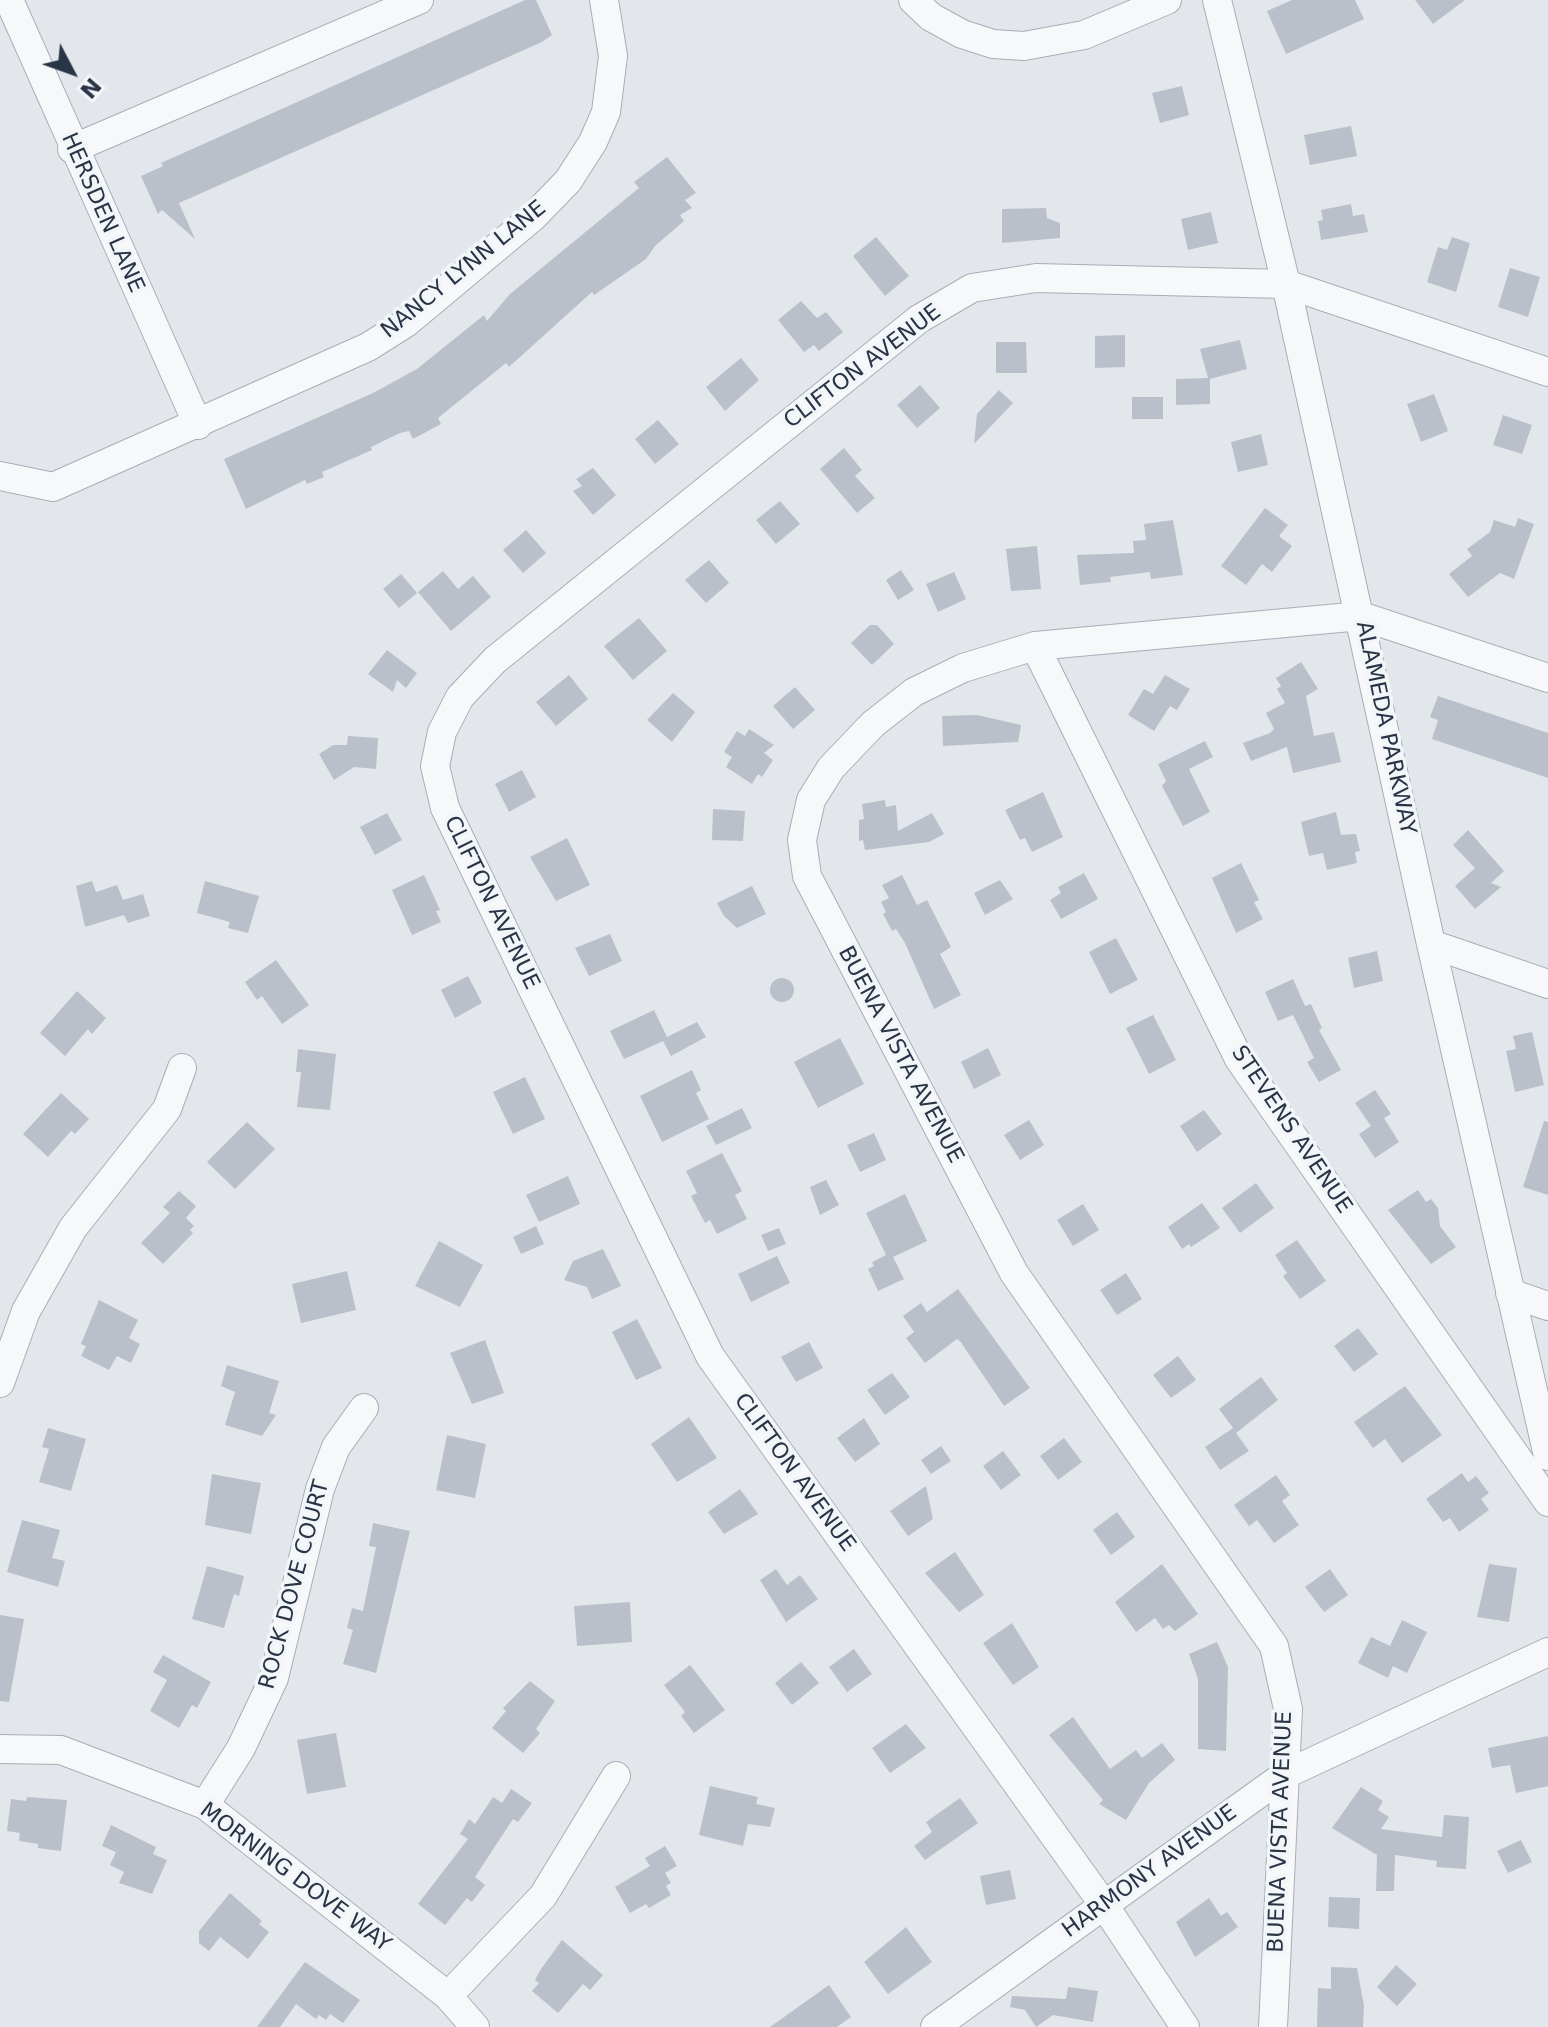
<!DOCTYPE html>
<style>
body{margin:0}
#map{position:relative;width:1548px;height:2027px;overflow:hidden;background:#e3e7ec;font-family:"DejaVu Sans",sans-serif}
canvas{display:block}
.north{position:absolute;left:32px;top:32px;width:80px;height:80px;-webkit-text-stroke:6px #f3f6f9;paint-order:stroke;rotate:131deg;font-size:22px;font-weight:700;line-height:32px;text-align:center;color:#293446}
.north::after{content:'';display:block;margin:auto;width:28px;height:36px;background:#293446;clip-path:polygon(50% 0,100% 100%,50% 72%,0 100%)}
</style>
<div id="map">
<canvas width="1548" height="2027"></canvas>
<div class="north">N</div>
</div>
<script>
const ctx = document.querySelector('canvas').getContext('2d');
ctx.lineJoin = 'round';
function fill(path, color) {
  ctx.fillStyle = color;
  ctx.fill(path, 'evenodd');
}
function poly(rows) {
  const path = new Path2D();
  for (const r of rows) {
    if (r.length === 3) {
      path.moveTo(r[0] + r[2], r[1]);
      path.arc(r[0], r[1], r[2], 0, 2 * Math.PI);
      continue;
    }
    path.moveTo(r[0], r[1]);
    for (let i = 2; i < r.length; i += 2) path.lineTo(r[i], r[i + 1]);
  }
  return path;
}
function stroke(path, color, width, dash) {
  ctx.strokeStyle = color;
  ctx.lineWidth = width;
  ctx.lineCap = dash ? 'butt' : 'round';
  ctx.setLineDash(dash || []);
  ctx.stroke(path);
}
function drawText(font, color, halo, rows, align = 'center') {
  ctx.font = font + ' "DejaVu Sans",sans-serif';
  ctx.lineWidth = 7;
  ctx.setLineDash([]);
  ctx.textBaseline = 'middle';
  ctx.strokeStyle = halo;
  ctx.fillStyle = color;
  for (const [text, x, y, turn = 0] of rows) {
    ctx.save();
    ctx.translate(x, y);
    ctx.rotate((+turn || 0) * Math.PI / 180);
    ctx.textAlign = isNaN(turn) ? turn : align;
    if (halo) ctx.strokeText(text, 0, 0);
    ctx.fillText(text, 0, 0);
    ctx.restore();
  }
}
fill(poly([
 [525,0,536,0,552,35,542,42,179,203,195,239,162,210,158,214,141,176,163,166,161,163],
 [1292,0,1355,0,1364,19,1286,54,1267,11],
 [1415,0,1465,0,1433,24],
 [1182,86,1189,115,1160,123,1152,93],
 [1351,126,1357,156,1310,165,1304,135],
 [667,157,696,193,685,200,692,208,680,215,684,221,655,246,646,259,594,295,592,292,509,367,506,363,438,418,441,424,413,439,409,431,400,433,371,447,372,450,322,472,324,477,307,484,305,480,246,509,224,459,373,393,417,369,484,315,487,321,510,294,639,188,634,182],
 [1351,204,1353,216,1364,214,1368,232,1321,240,1318,221,1323,220,1321,210],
 [1046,208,1047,218,1060,223,1060,238,1002,243,1002,209],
 [1211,212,1218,243,1188,250,1181,219],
 [876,237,909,276,885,296,853,256],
 [1452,237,1470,243,1456,292,1427,282,1438,247,1447,250],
 [1510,268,1540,277,1528,317,1498,307],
 [801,301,817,318,826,312,843,332,819,351,814,345,804,352,778,320],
 [1125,335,1125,367,1095,368,1095,336],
 [1240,340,1247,369,1210,379,1210,404,1176,405,1176,379,1208,378,1200,349],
 [996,342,1026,342,1027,373,996,373],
 [741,358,759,380,725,411,706,387],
 [920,385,940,408,917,428,897,405],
 [999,390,1013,403,974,444,977,414],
 [1434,394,1448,431,1421,442,1407,404],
 [1132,397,1163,397,1163,419,1132,419],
 [1503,415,1532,425,1522,454,1493,445],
 [658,420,679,444,655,464,635,439],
 [1261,434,1268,465,1238,472,1231,442],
 [844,448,862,470,855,476,875,498,857,513,820,469],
 [593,468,616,495,593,515,573,491,582,486,576,479],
 [780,501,800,524,776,544,756,520],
 [1265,508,1288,525,1279,536,1292,546,1272,572,1262,564,1246,585,1221,566],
 [1518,518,1534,524,1514,579,1500,573,1468,597,1449,574,1472,556,1467,549,1490,532,1494,520,1515,527],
 [1173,520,1183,575,1151,579,1150,572,1110,577,1111,582,1080,585,1077,555,1134,553,1133,541,1146,540,1144,524],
 [526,530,546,553,523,573,503,550],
 [1037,546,1041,589,1011,591,1006,549],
 [709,560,729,583,706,603,685,580],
 [901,570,914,590,898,600,886,580],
 [443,571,458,589,473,576,491,597,451,631,418,592],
 [954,572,966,599,938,612,926,584],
 [401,574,417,593,399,608,383,589],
 [639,618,667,651,633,680,604,646],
 [870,625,877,625,894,644,872,665,851,643],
 [387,650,417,673,406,688,397,680,393,692,368,674],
 [1301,662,1318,689,1306,696,1314,736,1334,732,1341,762,1293,773,1287,747,1251,761,1243,743,1270,733,1274,729,1266,713,1285,703,1277,689,1281,686,1276,678],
 [569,675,588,699,556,726,536,702],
 [1165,675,1190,689,1177,710,1170,706,1154,731,1128,715,1144,689,1153,694],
 [795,687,815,710,793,729,773,706],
 [673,693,695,712,672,742,647,720],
 [1438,696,1548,733,1548,778,1432,739,1438,720,1430,717],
 [977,715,1021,725,1018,742,943,746,942,716],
 [749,729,774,745,764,753,773,760,762,777,758,774,752,784,726,767,732,757,724,752,737,731,745,736],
 [348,736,378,738,376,769,354,767,334,780,319,754,333,745,347,745],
 [1205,741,1213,757,1189,769,1210,812,1183,826,1162,786,1166,781,1158,764],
 [522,770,536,797,509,812,495,784],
 [1043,792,1063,837,1032,852,1025,838,1020,840,1005,810],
 [885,800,886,807,896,805,898,831,932,813,944,834,929,842,865,850,863,840,859,841,859,820,864,819,862,804],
 [713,809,745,811,743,841,712,840],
 [1336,812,1341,835,1356,834,1360,851,1355,852,1357,863,1327,870,1323,853,1309,856,1301,822],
 [387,813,402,840,375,855,360,827],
 [1468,830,1504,871,1491,883,1501,887,1475,909,1455,886,1475,868,1453,845],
 [567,838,590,885,556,901,530,857],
 [1241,863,1259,900,1254,902,1263,919,1236,933,1212,878],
 [1084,873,1098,899,1061,919,1050,900,1061,893,1058,887],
 [424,875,440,910,436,911,441,922,412,935,392,890],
 [902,875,917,905,927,900,951,947,940,954,961,995,934,1009,905,943,896,929,892,931,883,914,886,912,881,902,889,898,882,885],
 [1000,880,1013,899,985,915,974,893],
 [92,881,96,892,117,885,123,900,143,894,150,916,128,923,124,915,85,927,76,886],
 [205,881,259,896,248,933,228,928,230,922,197,913],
 [752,886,766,914,737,928,724,916,717,903],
 [610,934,622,961,589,976,575,948],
 [1116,938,1138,980,1110,994,1089,952],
 [1377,951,1383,981,1354,988,1348,958],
 [276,960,309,1005,282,1024,262,996,257,1000,245,982],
 [468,976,482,1003,455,1018,441,990],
 [782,990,12],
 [1293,979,1305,1006,1311,1004,1322,1028,1319,1030,1341,1070,1319,1082,1307,1062,1314,1058,1293,1015,1278,1021,1265,992],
 [77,991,106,1018,92,1034,88,1029,65,1056,40,1033],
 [654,1010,667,1037,697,1022,706,1037,671,1056,663,1041,624,1059,610,1031],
 [1153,1015,1176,1060,1149,1074,1126,1028],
 [1532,1032,1544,1085,1515,1092,1506,1051,1516,1049,1513,1036],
 [840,1038,864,1084,818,1108,794,1062],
 [988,1048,1001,1075,974,1089,961,1062],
 [298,1049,336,1054,330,1110,297,1107,301,1072,296,1072],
 [692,1070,701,1090,696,1093,709,1119,662,1142,640,1096],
 [525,1077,545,1119,513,1134,493,1092],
 [1375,1090,1391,1114,1384,1118,1399,1142,1375,1158,1359,1134,1371,1126,1355,1103],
 [61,1093,89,1119,75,1134,71,1131,48,1157,23,1134],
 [742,1108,752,1128,716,1145,706,1126],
 [1204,1110,1222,1134,1197,1152,1180,1126],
 [1029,1120,1044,1145,1020,1160,1004,1135],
 [1544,1121,1548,1122,1548,1195,1523,1187],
 [247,1122,275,1149,235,1189,207,1162],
 [874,1133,886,1160,860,1172,847,1145],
 [722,1153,742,1191,735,1195,747,1219,717,1234,710,1220,705,1223,691,1196,697,1193,686,1171],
 [568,1176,580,1204,539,1222,526,1195],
 [826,1180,839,1205,820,1215,810,1187],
 [1256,1183,1274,1208,1240,1233,1222,1208],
 [1418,1190,1426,1202,1431,1199,1438,1208,1440,1226,1456,1247,1431,1264,1388,1210],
 [179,1191,196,1206,186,1218,194,1226,190,1230,193,1233,163,1264,141,1243,170,1213,163,1207],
 [905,1194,927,1241,893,1257,904,1279,878,1291,868,1269,874,1266,872,1262,886,1255,866,1213],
 [1202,1203,1220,1228,1191,1247,1189,1244,1182,1249,1168,1227],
 [1083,1204,1099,1230,1073,1246,1057,1220],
 [536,1226,544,1244,521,1254,513,1237],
 [779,1228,786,1244,768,1251,761,1235],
 [1297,1240,1326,1281,1300,1299,1283,1276,1287,1273,1275,1255],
 [439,1241,483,1265,460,1307,415,1286],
 [603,1249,621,1286,592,1299,587,1287,564,1280,573,1261],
 [777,1256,790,1283,751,1302,738,1274],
 [347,1271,356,1310,301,1323,292,1284],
 [1126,1273,1142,1299,1117,1315,1100,1290],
 [958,1289,1030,1388,1004,1406,960,1341,957,1339,925,1363,906,1338,914,1332,903,1316,921,1303,927,1312],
 [99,1300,138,1320,129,1338,140,1344,131,1363,117,1356,109,1370,81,1356,86,1346,81,1344],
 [637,1319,662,1368,636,1380,612,1332],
 [1358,1328,1378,1354,1354,1372,1334,1346],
 [485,1340,504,1393,472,1404,450,1353],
 [809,1342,823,1368,796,1382,781,1357],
 [1178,1356,1196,1380,1171,1398,1153,1375],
 [227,1365,279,1381,269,1413,276,1415,262,1436,225,1425,235,1392,221,1386],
 [892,1373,910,1397,885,1415,867,1390],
 [1261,1377,1278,1400,1236,1433,1249,1451,1220,1470,1205,1447,1233,1428,1219,1409],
 [1405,1386,1442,1435,1402,1463,1385,1439,1373,1448,1354,1422],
 [689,1417,717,1458,677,1482,651,1444],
 [864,1418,880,1444,855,1462,837,1438],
 [48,1428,86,1439,71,1491,39,1482,49,1449,42,1447],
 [447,1435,486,1444,475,1498,436,1490],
 [1064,1438,1082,1462,1058,1480,1040,1456],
 [941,1446,951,1461,931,1474,921,1460],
 [1003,1451,1021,1475,1001,1490,983,1466],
 [1462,1473,1468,1482,1476,1476,1489,1493,1481,1499,1489,1510,1459,1532,1450,1518,1443,1522,1426,1499],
 [212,1474,261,1483,251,1534,205,1525],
 [1276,1475,1290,1495,1282,1501,1299,1525,1274,1543,1257,1520,1249,1526,1234,1505],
 [926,1486,933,1519,908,1536,890,1511],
 [740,1489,758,1514,724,1534,708,1512],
 [1117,1512,1135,1537,1111,1555,1093,1530],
 [22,1520,60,1530,52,1558,65,1561,58,1587,7,1572],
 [373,1523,410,1531,376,1673,343,1664,353,1630,347,1628,352,1608,363,1611,376,1547,369,1546],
 [955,1552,984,1595,959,1612,925,1573],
 [1162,1564,1198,1614,1175,1631,1169,1625,1163,1629,1155,1618,1136,1632,1115,1602],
 [1489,1564,1517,1568,1509,1622,1477,1617],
 [207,1566,244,1576,239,1596,234,1594,224,1628,192,1619],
 [776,1569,787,1585,800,1575,818,1599,786,1622,760,1580],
 [1330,1569,1348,1595,1324,1612,1305,1587],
 [630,1602,632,1642,577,1646,574,1606],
 [0,1615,24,1619,9,1702,0,1701],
 [1402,1620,1427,1632,1407,1673,1393,1666,1388,1678,1358,1663,1371,1637,1390,1646],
 [1012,1623,1039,1667,1013,1685,983,1643],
 [1217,1642,1228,1667,1226,1751,1198,1749,1198,1679,1189,1654],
 [854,1649,872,1674,847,1692,829,1667],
 [163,1655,211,1682,197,1708,192,1705,179,1728,150,1711,167,1680,153,1672],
 [801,1662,819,1683,792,1705,775,1683],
 [690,1665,725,1710,694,1733,681,1716,685,1712,664,1685],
 [530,1681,555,1701,536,1729,540,1733,523,1753,492,1728,506,1711,503,1708],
 [1073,1717,1110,1769,1136,1750,1142,1758,1162,1743,1175,1760,1149,1783,1126,1820,1099,1804,1103,1800,1049,1735],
 [906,1724,926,1748,890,1773,872,1748],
 [336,1733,346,1787,307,1794,297,1740],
 [1548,1736,1548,1786,1516,1793,1510,1765,1492,1768,1488,1748],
 [710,1786,758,1797,756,1804,775,1808,770,1827,748,1824,743,1846,699,1835],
 [1361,1787,1383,1801,1378,1810,1389,1817,1381,1829,1442,1837,1444,1815,1469,1817,1466,1869,1436,1867,1437,1861,1395,1855,1394,1891,1376,1891,1377,1855,1332,1828],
 [511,1789,532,1803,518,1822,513,1819,475,1877,485,1885,472,1902,467,1898,445,1925,418,1904,468,1839,460,1834,469,1819,475,1824,493,1797,502,1803],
 [27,1797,67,1800,61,1851,38,1848,38,1844,19,1841,20,1833,7,1831,11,1799,26,1801],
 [960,1798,978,1823,925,1860,914,1846,932,1832,926,1822],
 [111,1825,156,1847,153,1854,167,1860,152,1894,119,1883,124,1872,110,1865,116,1852,102,1846],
 [1521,1840,1532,1862,1508,1873,1497,1851],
 [665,1846,677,1866,665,1873,671,1883,666,1886,671,1895,649,1908,646,1904,630,1913,615,1887,650,1866,645,1858],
 [1010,1870,1016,1899,986,1905,980,1876],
 [230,1893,262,1921,259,1924,269,1932,248,1959,220,1937,209,1951,199,1943,199,1931],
 [1329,1897,1360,1898,1359,1929,1328,1927],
 [1209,1898,1221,1916,1227,1912,1238,1927,1195,1957,1176,1922],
 [906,1927,932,1962,888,1994,864,1962],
 [562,1940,603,1975,590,1990,583,1984,558,2013,532,1991,539,1983,535,1980,539,1972],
 [305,1962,360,2000,343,2023,330,2014,326,2020,319,2015,316,2019,296,2004,280,2027,257,2027],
 [1396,1965,1417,1984,1397,2006,1377,1987],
 [1331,1967,1357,1968,1364,2006,1363,2027,1317,2027,1318,1988,1331,1989],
 [829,1985,851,2017,837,2027,770,2027],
 [1068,1987,1098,1991,1093,2022,1053,2015,1036,2027,1025,2010,1010,2007,1012,1996,1066,1999]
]), '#bac0ca');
const minor = poly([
 [9,0,198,425],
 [913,0,931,17,962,34,993,44,1024,46,1084,35,1167,0],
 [1217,0,1286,284,1431,944,1548,1456],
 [72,149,419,0],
 [0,476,53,487,368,347,406,323,533,217,568,181,593,142,606,112,613,56,604,0],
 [1035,646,1239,1059,1548,1502],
 [1431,944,1548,984],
 [1510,1293,1548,1306],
 [0,1383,26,1311,73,1228,167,1109,182,1068],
 [0,1749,61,1750,205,1805,448,1996,475,2027],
 [205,1805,241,1748,274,1678,320,1489,336,1447,364,1408],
 [448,1996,543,1896,616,1776],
 [935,2027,1286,1774,1548,1652],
 [1185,2027,1104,1905,710,1356,445,808,435,766,442,732,460,697,495,660,919,319,972,288,1036,278,1286,284,1548,372],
 [1273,2027,1288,1709,1274,1646,1014,1273,807,876,802,840,811,800,831,768,873,724,914,692,963,668,1035,646,1361,616,1548,678]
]);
stroke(minor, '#a7aeb7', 30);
stroke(minor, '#f6f8fa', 28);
drawText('22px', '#293446', '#f3f6f9', [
 ["HERSDEN LANE",102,213,66],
 ["NANCY LYNN LANE",464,270,-39],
 ["CLIFTON AVENUE",863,367,-37],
 ["ALAMEDA PARKWAY",1385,728,78],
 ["CLIFTON AVENUE",491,903,64],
 ["BUENA VISTA AVENUE",900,1055,62],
 ["STEVENS AVENUE",1291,1130,56],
 ["CLIFTON AVENUE",794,1473,54],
 ["ROCK DOVE COURT",295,1585,-75],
 ["BUENA VISTA AVENUE",1281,1832,-88],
 ["HARMONY AVENUE",1150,1872,-36],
 ["MORNING DOVE WAY",295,1878,37]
]);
</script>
